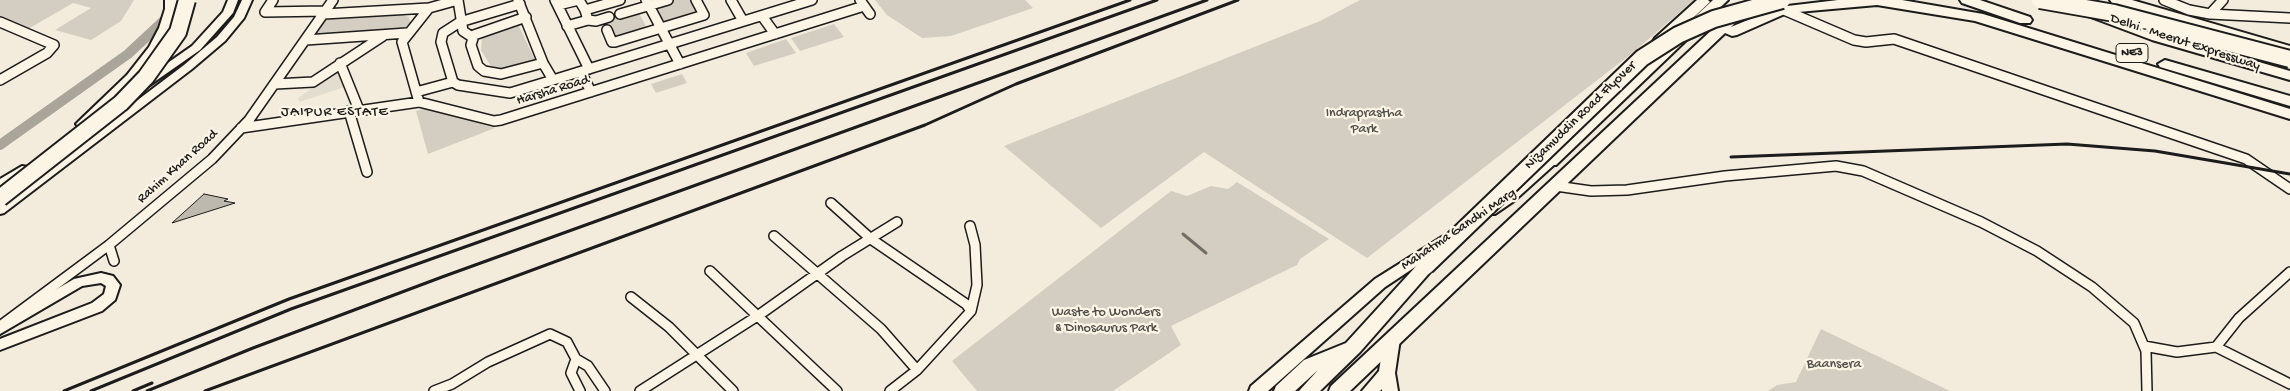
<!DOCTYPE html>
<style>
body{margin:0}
canvas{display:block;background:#f3ecdd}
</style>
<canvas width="2290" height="391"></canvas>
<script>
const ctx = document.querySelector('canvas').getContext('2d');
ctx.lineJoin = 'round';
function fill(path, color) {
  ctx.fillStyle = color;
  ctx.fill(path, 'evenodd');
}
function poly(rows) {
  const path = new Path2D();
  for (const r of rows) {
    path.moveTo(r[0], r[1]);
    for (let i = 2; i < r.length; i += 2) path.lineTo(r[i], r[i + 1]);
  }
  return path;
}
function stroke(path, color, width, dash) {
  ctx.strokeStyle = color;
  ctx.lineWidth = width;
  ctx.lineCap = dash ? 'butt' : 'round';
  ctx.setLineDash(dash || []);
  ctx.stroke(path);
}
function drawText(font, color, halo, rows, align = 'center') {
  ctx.font = font + ' "Gochi Hand",sans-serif';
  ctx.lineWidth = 4.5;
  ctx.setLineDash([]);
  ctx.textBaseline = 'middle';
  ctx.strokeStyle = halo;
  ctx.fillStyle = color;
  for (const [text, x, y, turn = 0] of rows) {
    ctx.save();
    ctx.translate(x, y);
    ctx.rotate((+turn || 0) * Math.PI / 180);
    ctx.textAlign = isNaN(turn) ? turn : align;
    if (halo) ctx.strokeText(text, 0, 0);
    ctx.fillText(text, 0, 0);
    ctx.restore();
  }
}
fill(poly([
 [339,68,345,87,299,102,298,98]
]), '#e3ddcf');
fill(poly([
 [0,0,134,0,121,21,91,40,55,30,91,8,73,3,28,29,0,17],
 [672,0,693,0,702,15,664,26,653,6],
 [875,0,1025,0,1033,8,951,36,922,38,887,15],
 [1360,0,1694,0,1631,54,1367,258,1204,152,1101,228,1004,146,1320,21],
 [638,11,649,32,609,43,599,22],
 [396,13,409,17,411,26,404,31,381,40,307,43,326,16],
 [517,22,536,62,502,70,490,65,481,50,482,38,487,34],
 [834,24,844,37,800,51,791,38],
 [786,39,796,53,754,66,746,53],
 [682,74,687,83,656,93,651,84],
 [426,108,495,128,428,154,416,111],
 [1237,182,1329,239,1300,259,1297,265,1171,326,1181,345,1113,391,977,391,952,361,1171,191,1187,196,1211,186,1228,189],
 [1821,329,1950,391,1768,391,1777,385,1796,382]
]), '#d3cec1');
stroke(poly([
 [1183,234,1206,253]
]), '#716e68', 3);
stroke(poly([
 [0,145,128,54,171,14]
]), '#aaa59b', 10);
const building = poly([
 [204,194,228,199,224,201,235,203,172,223,204,194]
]);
fill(building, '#beb9ae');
stroke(building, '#1c1c1c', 1);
const street = poly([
 [273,0,265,12,326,11],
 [458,0,463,31,472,37],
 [518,0,543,63,553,80,812,0],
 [555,0,589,69],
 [646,0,680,64],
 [731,0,743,21],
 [860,0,870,14],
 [2164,0,2189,10,2210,14,2223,0],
 [520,4,460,22,443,33,441,42,453,82,458,85,510,93,553,80],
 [558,5,579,0,585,10],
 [1784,10,1854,40,1866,42,1894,39,2246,159,2290,189],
 [324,14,429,8,458,0],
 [620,14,668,0],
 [2210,14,2290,18],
 [762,16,775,34],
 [526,17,474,35,471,45,478,66,484,71,501,74,543,63],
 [588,20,596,21,609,17],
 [0,22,54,45,47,53,0,80],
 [567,26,588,20,585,10,620,0],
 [607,30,612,42,615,42,704,15,696,0],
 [306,40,407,33],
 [340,63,359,110],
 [581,72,591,92],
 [275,84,313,82,383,36],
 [416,92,453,82],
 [419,102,402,42,429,8],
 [349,111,367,172],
 [241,128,419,102,494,121,501,120,864,6],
 [1556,186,1591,191,1627,190,1725,176,1836,166,1863,171,1981,222,2037,251,2092,287,2134,323,2146,351,2147,391],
 [831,203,871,239,966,304,971,311],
 [774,236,881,329,917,370],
 [109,245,114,261],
 [710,271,837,391],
 [631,297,669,327,733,391],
 [0,326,109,245,212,159,249,120,333,0],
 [2144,346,2177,352,2216,347,2239,318,2290,272],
 [2216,347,2290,384],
 [576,359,571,373,580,391],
 [434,391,452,384,488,362,550,334,567,342,576,359,588,366,605,391],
 [640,391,759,315,842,256,897,222],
 [890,391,917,370,971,311,977,285,975,245,970,226]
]);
const secondary = poly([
 [228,0,238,0,233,13,200,50,147,87,139,87,137,85,139,83,192,46,223,12,228,0],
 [242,0,252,0,244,18,225,41,192,69,4,213,0,214,0,204,184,65,217,37,234,17,242,0],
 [101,273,113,276,120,285,115,300,102,311,0,350,0,339,92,303,104,294,106,286,101,283,82,286,0,334,0,322,74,279,101,273]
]);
const primary = poly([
 [1550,157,1557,161,1555,164,1514,201,1495,214,1485,214,1483,211,1485,208,1504,195,1545,158,1550,157],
 [1445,235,1450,236,1452,240,1450,244,1385,287,1268,391,1249,391,1251,386,1375,279,1445,235],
 [1392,333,1397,335,1400,339,1395,373,1398,391,1382,391,1382,389,1380,391,1362,391,1379,371,1384,339,1387,335,1392,333]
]);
const highway = poly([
 [165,0,179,0,179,9,173,28,162,48,137,81,89,127,79,127,76,124,79,121,127,75,149,47,159,28,165,9,165,0],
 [1697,0,1708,0,1710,2,1665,44,1655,44,1653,41,1655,38,1697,0],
 [1713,0,1728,0,1556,165,1544,165,1542,161,1544,157,1713,0],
 [1838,0,1902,0,1983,14,2290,109,2290,119,1975,21,1877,5,1787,13,1737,35,1732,36,1725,33,1350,391,1329,391,1331,386,1731,12,1741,12,1743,15,1731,27,1779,7,1838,0],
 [1960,0,1980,0,2030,17,2032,20,2030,23,2020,23,1962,3,1960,0],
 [2110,0,2132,0,2290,46,2290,54,2112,3,2110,0],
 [2093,9,2162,34,2290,71,2290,80,2152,40,2088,16,2086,13,2093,9],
 [2165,60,2290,96,2290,106,2160,67,2158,64,2165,60],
 [22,166,28,167,30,171,28,175,0,192,0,179,22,166],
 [1426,260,1432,262,1435,266,1432,270,1360,352,1320,391,1299,391,1318,370,1295,391,1274,391,1276,386,1304,360,1346,343,1420,262,1426,260]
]);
stroke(street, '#1c1c1c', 12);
stroke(secondary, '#1c1c1c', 4);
stroke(primary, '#1c1c1c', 4);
stroke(highway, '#1c1c1c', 4);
stroke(street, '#fcf5e5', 9);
fill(secondary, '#fcf5e5');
fill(primary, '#fcf5e5');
fill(highway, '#fcf5e5');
stroke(poly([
 [1731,157,2067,144,2155,151,2290,174],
 [64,391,289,299,1130,0],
 [91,391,291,309,1157,0],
 [133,391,152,383],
 [147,391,253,348,442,277,1207,0],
 [205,391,925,125,1016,84,1238,0]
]), '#1c1c1c', 3);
const highwayBridge = poly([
 [2040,0,2114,13,2290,59],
 [0,198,121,103,146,77,178,32,187,0],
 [1426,266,1642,58,1678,35,1714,19,1782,0]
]);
stroke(highwayBridge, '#1c1c1c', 20, []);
stroke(highwayBridge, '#fcf5e5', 16);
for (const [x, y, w] of [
 [2132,53,32]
]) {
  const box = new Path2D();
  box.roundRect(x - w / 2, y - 9.5, w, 19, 4);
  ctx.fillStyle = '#fcf5e5';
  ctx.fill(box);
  stroke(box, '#1c1c1c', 1);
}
drawText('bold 12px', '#1c1c1c', null, [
 ["NE3",2132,53]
]);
drawText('14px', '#1c1c1c', '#fcf5e5', [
 ["Delhi - Meerut Expressway",2185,43,18],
 ["Harsha Road",553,91,-17],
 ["Nizamuddin Road Flyover",1581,116,-44],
 ["Rahim Khan Road",178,167,-42],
 ["Mahatma Gandhi Marg",1459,230,-34]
]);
drawText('14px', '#53514e', '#fcf5e5', [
 ["Indraprastha",1364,114],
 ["Park",1364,130],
 ["Waste to Wonders",1106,313],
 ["& Dinosaurus Park",1106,329],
 ["Baansera",1834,365]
]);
ctx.letterSpacing = '1px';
drawText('15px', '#1c1c1c', '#fcf5e5', [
 ["JAIPUR ESTATE",335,113]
]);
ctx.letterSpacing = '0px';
</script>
